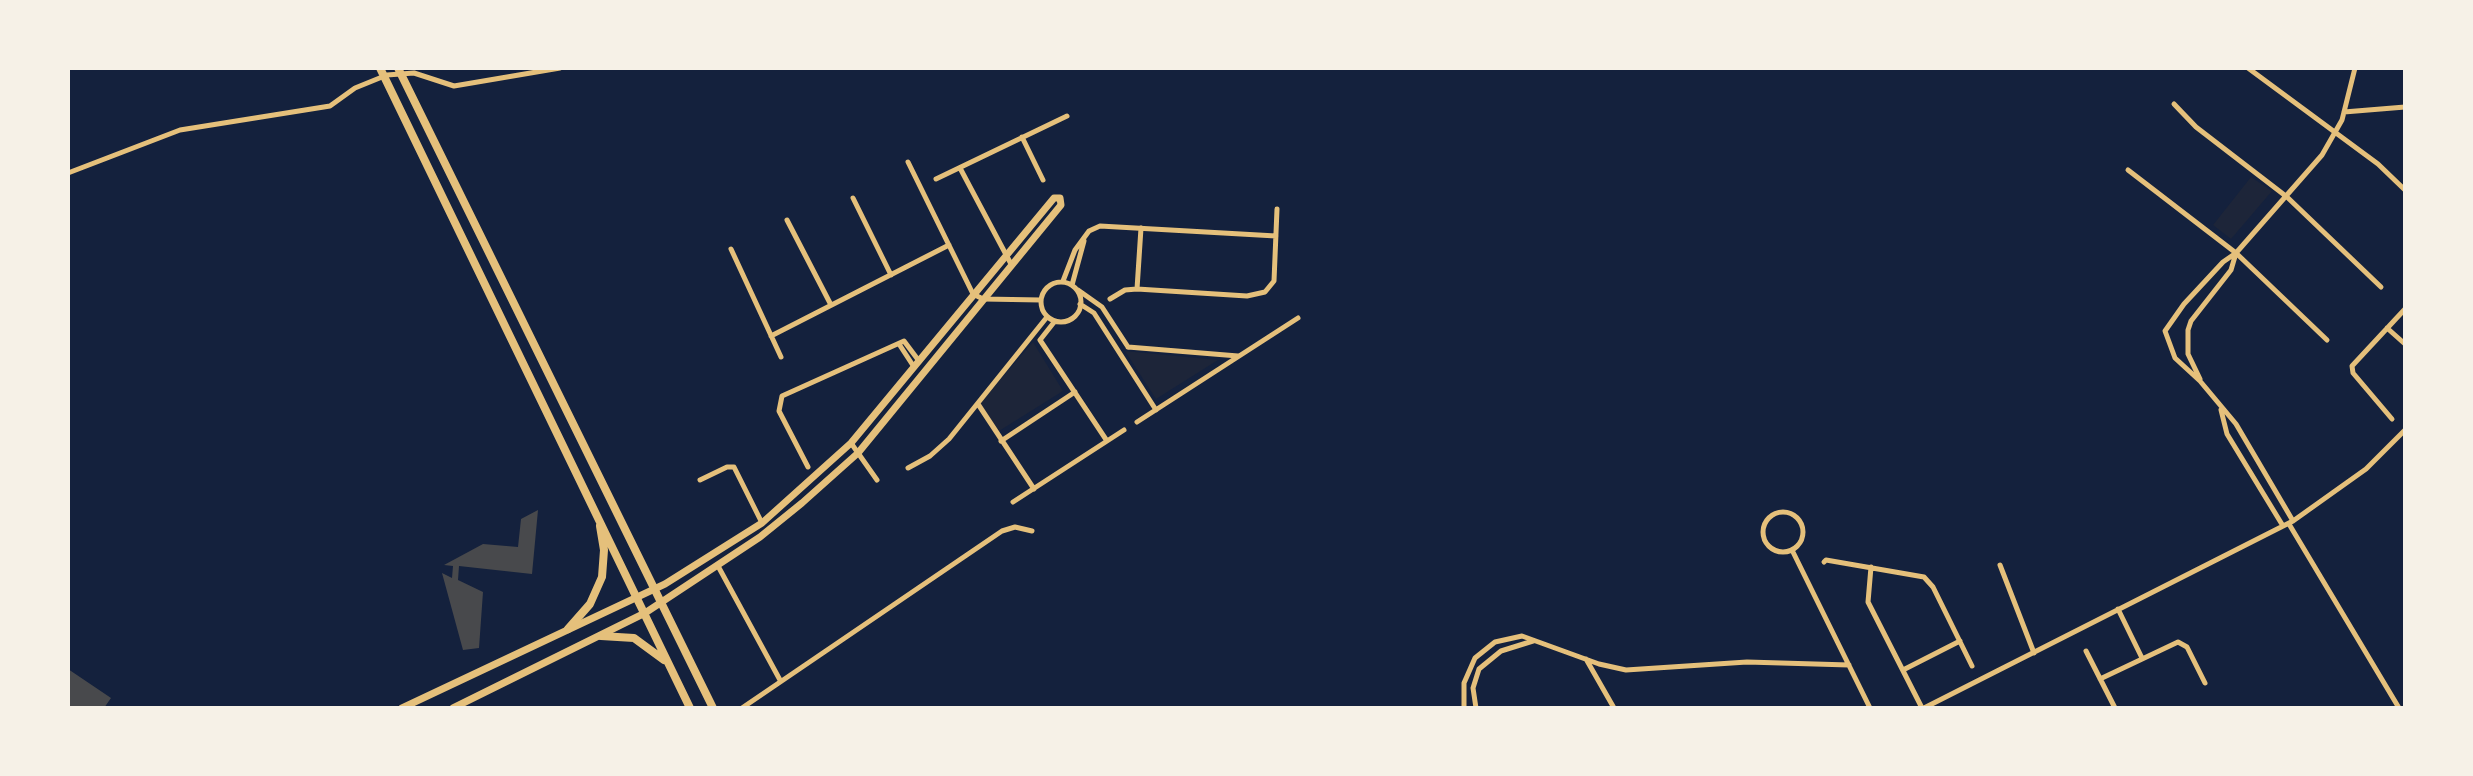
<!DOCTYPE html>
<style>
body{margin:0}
#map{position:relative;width:2473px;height:776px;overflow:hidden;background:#14213d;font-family:Lato,sans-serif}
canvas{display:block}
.frame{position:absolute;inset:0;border:70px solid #f6f1e7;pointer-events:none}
</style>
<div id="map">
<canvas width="2473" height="776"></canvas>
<div class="frame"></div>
</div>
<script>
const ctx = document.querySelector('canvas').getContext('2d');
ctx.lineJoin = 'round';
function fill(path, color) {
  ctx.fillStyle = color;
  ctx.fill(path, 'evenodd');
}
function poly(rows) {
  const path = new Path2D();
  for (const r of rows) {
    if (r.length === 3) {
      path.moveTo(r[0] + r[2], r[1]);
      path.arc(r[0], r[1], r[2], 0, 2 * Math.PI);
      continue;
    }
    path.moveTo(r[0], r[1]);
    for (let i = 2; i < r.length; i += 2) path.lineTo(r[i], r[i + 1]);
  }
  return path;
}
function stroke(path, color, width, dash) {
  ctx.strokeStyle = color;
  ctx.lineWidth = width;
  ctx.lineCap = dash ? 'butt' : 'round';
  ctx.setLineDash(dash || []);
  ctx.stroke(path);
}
fill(poly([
 [2251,177,2272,191,2231,239,2213,225],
 [1033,342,1063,391,999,431,980,403],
 [1125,351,1218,360,1156,399]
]), '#1d2539');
fill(poly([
 [538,510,532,574,459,566,458,580,483,592,479,648,463,650,442,573,452,578,453,566,444,565,483,544,518,547,521,519],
 [68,669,111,698,104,708,68,708]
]), '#48494c');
stroke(poly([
 [2248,68,2378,164,2405,190],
 [2174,104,2196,127,2287,197,2381,287],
 [2344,112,2405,107],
 [1022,137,1043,180],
 [908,162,973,294,983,299,1041,300],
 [960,168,1011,264],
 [2128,170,2236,253,2327,340],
 [68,173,180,130,330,106,355,88,387,75,414,73,454,86,560,68],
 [936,179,1067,116],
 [853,198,891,275],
 [787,220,831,305],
 [731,249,781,357],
 [1063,281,1075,250,1089,231,1100,226,1276,236],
 [1061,302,20],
 [1072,285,1084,241],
 [1137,289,1141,228],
 [1078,290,1102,307,1128,347],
 [1110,299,1125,290,1137,289,1247,296,1265,292,1274,281,1277,209],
 [1080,304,1094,313,1156,410],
 [2387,328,2405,344],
 [771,336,949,245],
 [1040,340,1107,441],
 [1040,340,1055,321],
 [899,344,914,367],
 [1128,347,1238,356],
 [2200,379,2188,354,2188,330,2191,321,2231,270,2236,253],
 [978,404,1034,489],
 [2221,410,2227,434,2283,526],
 [2392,419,2353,373,2352,366,2405,309],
 [1137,422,1298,318],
 [1001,441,1075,392],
 [851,443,877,480],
 [808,467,779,411,782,396,904,341,919,361],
 [908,468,930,456,949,439,1047,317],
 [700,480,727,467,734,467,762,523],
 [1013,502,1124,430],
 [1783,532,20],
 [2293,521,2236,424,2200,381,2175,358,2165,331,2184,304,2223,262,2236,253,2322,155,2342,120,2355,68],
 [2289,524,2399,708],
 [1792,550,1870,708],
 [1824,562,1826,560,1924,577,1933,587,1972,666],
 [2000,565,2034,653],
 [718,566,780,680],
 [1871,567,1868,602,1922,708],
 [2118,609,2142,658],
 [2086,651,2115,708],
 [1586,659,1614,708],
 [1903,670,1960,641],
 [2100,679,2178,642,2187,647,2205,683],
 [742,708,1002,531,1015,527,1032,531],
 [1464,708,1464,683,1475,658,1495,642,1522,636,1599,664,1626,670,1747,662,1849,665],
 [1476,708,1473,688,1479,669,1501,651,1533,641],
 [1924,708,2293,521,2366,469,2405,430]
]), '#e5c07b', 5);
stroke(poly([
 [402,708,665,584,762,523,851,443,1054,198,1060,198,1061,205,858,453,802,503,760,537,645,613,453,708]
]), '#e5c07b', 7);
stroke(poly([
 [380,68,690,708],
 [398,68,713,708],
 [568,629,590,604,602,577,604,550,600,526],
 [601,636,634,638,664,660]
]), '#e5c07b', 8);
</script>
